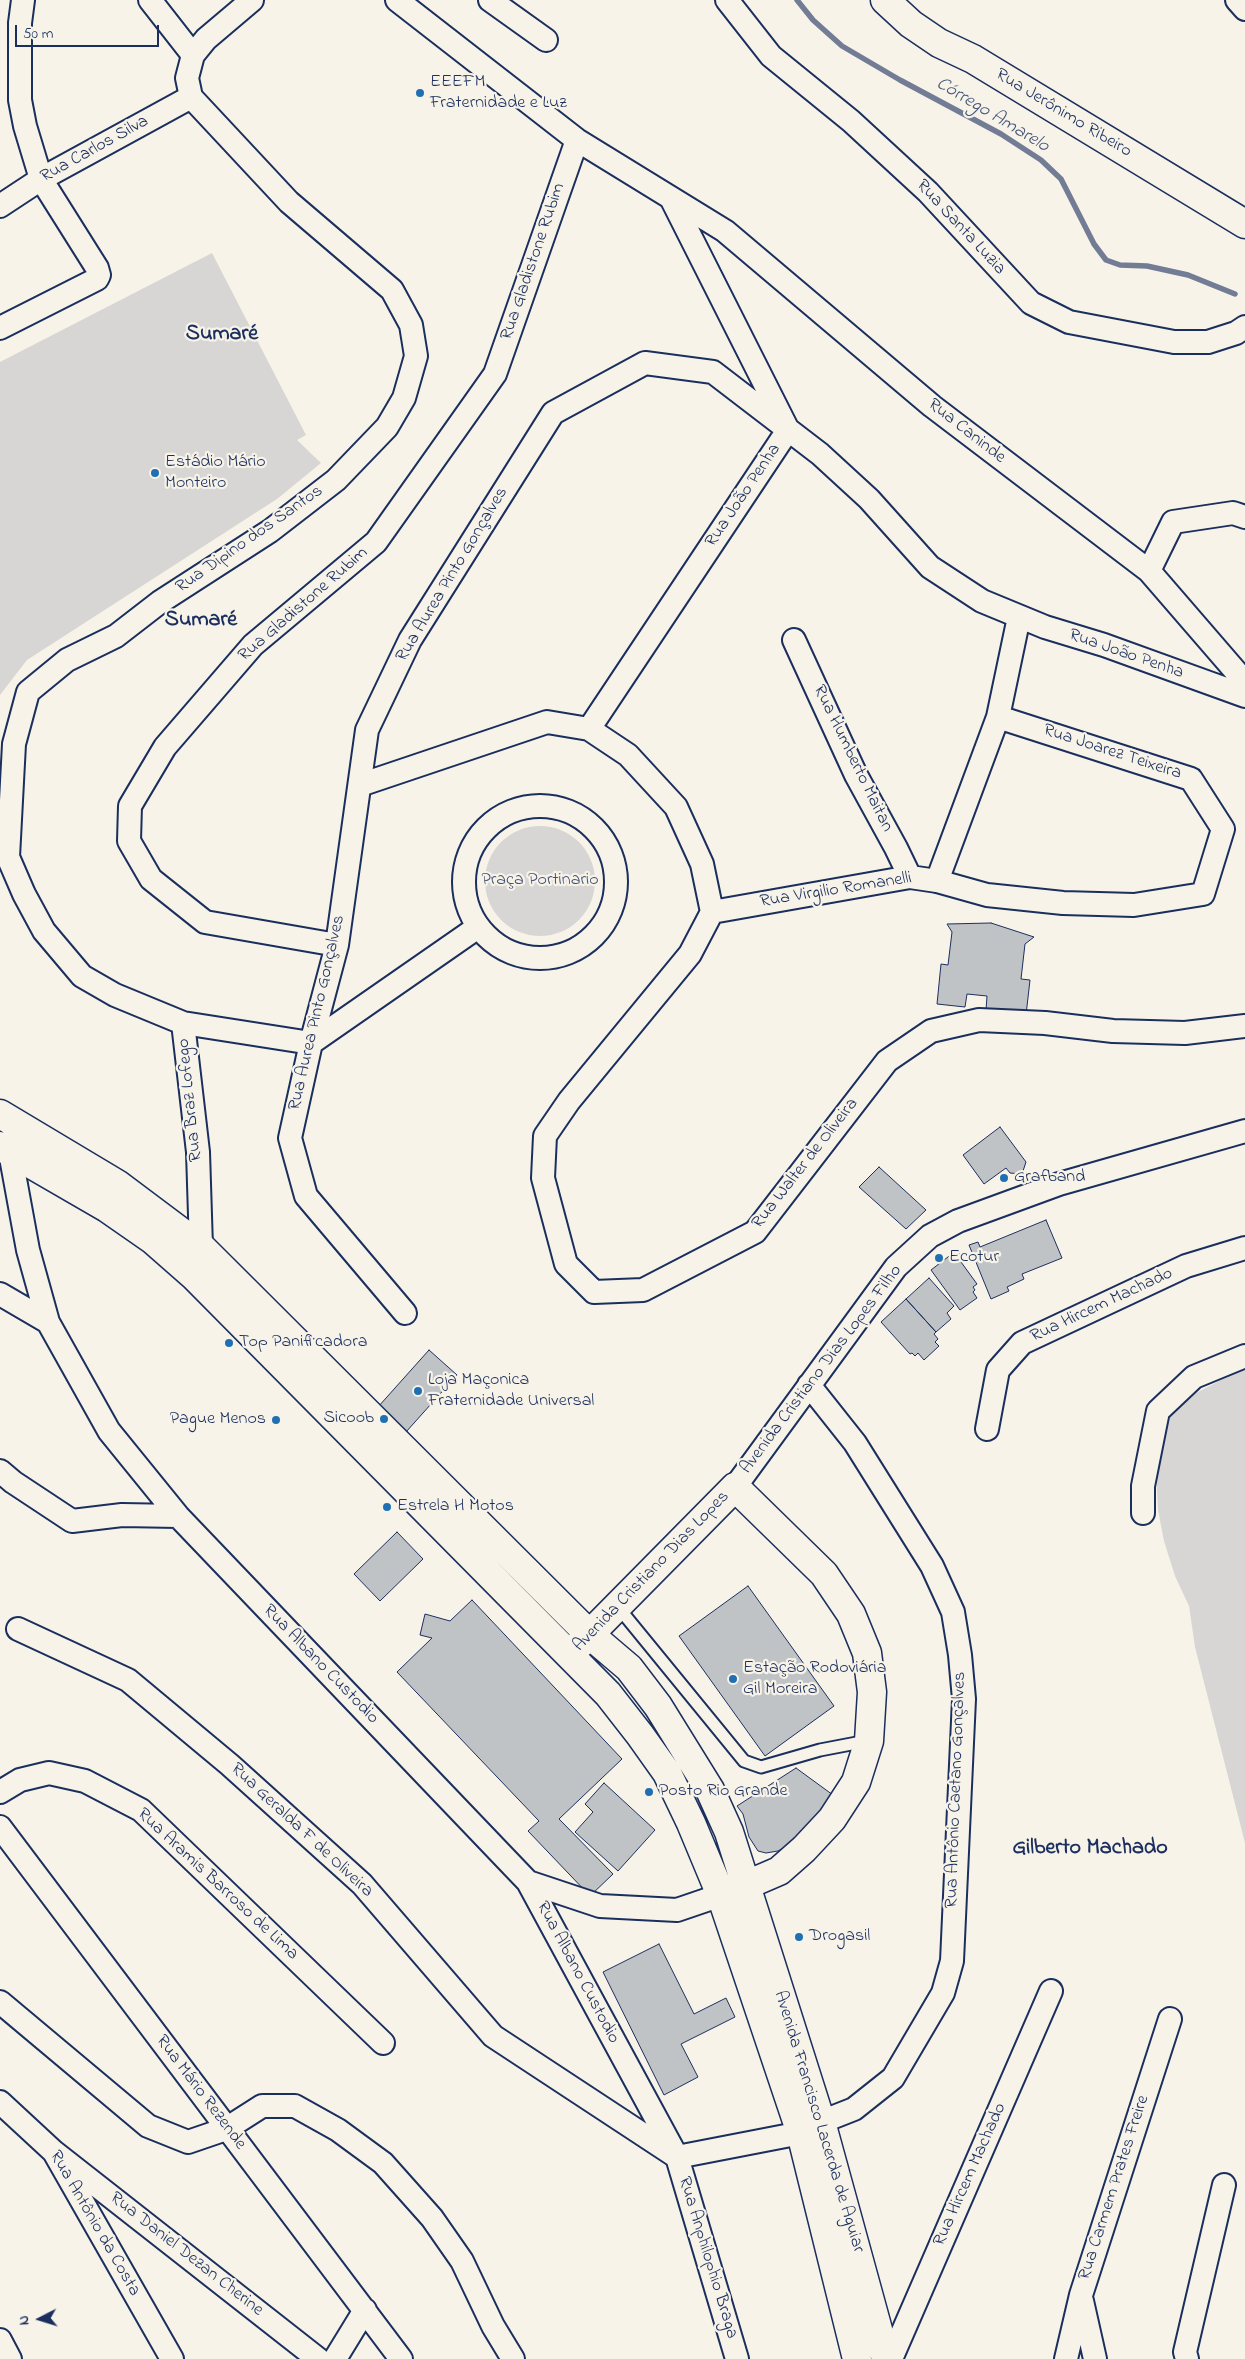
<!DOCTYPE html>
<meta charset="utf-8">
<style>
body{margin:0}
#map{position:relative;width:1245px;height:2359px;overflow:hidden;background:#f7f3e8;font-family:"Indie Flower",sans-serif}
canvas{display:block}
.north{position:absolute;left:15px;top:2294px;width:50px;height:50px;-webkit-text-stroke:4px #f7f3e8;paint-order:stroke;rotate:265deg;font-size:14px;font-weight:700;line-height:20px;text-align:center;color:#1b2f5e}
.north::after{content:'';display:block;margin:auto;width:18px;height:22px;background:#1b2f5e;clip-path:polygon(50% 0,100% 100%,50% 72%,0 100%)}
.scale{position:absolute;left:15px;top:25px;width:144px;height:22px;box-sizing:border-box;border:2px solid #1b2f5e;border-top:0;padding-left:6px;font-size:15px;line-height:18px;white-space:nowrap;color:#1b2f5e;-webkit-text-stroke:4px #f7f3e8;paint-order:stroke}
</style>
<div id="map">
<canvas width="1245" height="2359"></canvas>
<div class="north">N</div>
<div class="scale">50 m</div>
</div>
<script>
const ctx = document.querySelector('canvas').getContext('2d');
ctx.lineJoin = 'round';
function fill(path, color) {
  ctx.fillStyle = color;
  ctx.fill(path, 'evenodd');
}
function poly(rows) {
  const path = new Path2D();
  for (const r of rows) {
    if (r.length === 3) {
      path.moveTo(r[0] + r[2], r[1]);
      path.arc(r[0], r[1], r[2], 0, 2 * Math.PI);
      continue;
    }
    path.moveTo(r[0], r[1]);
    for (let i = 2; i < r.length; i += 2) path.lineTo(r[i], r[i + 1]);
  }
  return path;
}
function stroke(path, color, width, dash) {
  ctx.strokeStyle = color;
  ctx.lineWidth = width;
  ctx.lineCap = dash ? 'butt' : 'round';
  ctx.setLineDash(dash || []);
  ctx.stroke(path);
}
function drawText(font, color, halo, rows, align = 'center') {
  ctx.font = font + ' "Indie Flower",sans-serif';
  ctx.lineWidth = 4.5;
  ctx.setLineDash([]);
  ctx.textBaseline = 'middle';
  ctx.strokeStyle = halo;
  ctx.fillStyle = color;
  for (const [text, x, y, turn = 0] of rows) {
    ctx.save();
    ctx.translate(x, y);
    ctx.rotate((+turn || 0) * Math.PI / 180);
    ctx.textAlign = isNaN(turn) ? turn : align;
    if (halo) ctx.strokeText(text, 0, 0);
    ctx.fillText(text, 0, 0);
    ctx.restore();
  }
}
fill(poly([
 [212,253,306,435,297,440,321,463,277,499,27,660,0,695,0,362],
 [540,881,55],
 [1245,1368,1245,1843,1195,1647,1189,1606,1175,1576,1164,1541,1158,1510,1156,1473,1162,1442,1170,1415,1190,1396]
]), '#d7d6d4');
stroke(poly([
 [797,0,813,20,842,46,900,80,1001,134,1041,160,1061,179,1094,244,1106,260,1120,265,1147,266,1188,275,1235,294]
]), '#727c95', 5.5);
const building = poly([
 [991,923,1034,937,1025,944,1021,979,1030,980,1026,1015,986,1010,987,996,967,994,965,1007,937,1004,941,964,948,965,952,932,947,924,991,923],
 [1000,1127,1026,1162,1022,1174,1010,1173,1006,1168,984,1184,963,1155,1000,1127],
 [879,1167,926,1210,906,1229,859,1187,879,1167],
 [1046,1220,1062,1258,1022,1274,1024,1279,1007,1287,1009,1291,991,1299,969,1245,978,1242,980,1247,1046,1220],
 [957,1250,964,1260,961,1262,977,1284,973,1287,975,1290,973,1292,977,1298,960,1310,931,1270,957,1250],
 [929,1278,954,1306,947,1313,951,1319,936,1332,906,1299,929,1278],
 [906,1299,936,1332,934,1334,938,1339,935,1342,939,1346,924,1360,918,1353,915,1356,912,1353,910,1354,881,1322,906,1299],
 [429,1350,457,1375,406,1432,378,1407,429,1350],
 [397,1532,423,1559,380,1601,354,1574,397,1532],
 [748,1586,834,1706,765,1756,679,1636,748,1586],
 [472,1600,622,1759,559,1819,613,1874,590,1896,528,1831,539,1821,397,1672,432,1638,420,1635,425,1614,450,1621,472,1600],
 [796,1768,833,1795,808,1829,794,1842,778,1851,766,1853,758,1851,749,1837,743,1814,737,1806,796,1768],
 [604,1783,655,1830,618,1871,575,1832,593,1812,585,1804,604,1783],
 [659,1944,694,2014,726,1998,735,2017,681,2044,698,2077,664,2095,603,1972,659,1944]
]);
fill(building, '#c0c3c5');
stroke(building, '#1b2f5e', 1);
const lane = poly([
 [618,1607,744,1761,761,1767,820,1750,867,1741]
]);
const street = poly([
 [150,0,193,55],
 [397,0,577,140,725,231,932,406,1149,571,1245,682],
 [490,0,546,40],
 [727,0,771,56,851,121,928,192,1031,303,1069,322,1174,342,1208,342,1236,333,1245,327],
 [1237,0,1245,9],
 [0,206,41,179,191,97],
 [0,328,97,279,99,275,97,268,41,179,25,126,20,100,20,23,23,0],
 [1149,571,1173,522,1233,513,1245,517],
 [794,640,856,775,896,848,910,877],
 [589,729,788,430,671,198],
 [360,785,547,722,589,729,628,755,676,807,702,864,712,912],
 [540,882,76],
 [937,881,998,717,1019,617],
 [712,912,690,954,569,1101,545,1136,543,1178,566,1264,594,1292,643,1290,755,1232,887,1061,931,1031,979,1020,1045,1023,1113,1031,1185,1033,1245,1026],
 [712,912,910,877,937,881,987,895,1063,903,1134,905,1203,894,1223,829,1191,779,998,717],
 [337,945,205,922,151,879,129,841,130,806,165,747,253,645,376,542,495,374,577,140],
 [183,1023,115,995,82,976,44,931,24,894,8,857,14,744,28,692,67,660,116,636,160,602,270,531,336,480,387,427,404,398,416,356,411,325,392,290,289,202,191,97,187,78,193,55,206,39,252,0],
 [10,1152,28,1250,48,1322,109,1431,178,1516,528,1882,677,2157,737,2359],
 [201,1247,198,1152,183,1023,311,1043,478,927],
 [0,1294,48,1322],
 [405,1313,306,1196,290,1138,311,1043,337,945,367,730,410,640,553,413,645,363,713,372,820,454,869,499,930,567,982,601,1045,627,1104,645,1245,696],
 [809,1385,855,1443,932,1566,953,1612,960,1655,964,1699,952,1961,943,1993,893,2078,854,2109,821,2122],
 [987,1429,998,1370,1022,1343,1186,1266,1245,1248],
 [0,1471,13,1482,72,1521,122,1515,178,1516],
 [735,1487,896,1267,930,1236,958,1221,1059,1184,1245,1131],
 [1143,1513,1143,1486,1158,1411,1194,1377,1245,1356],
 [18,1629,128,1680,230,1765,362,1884,493,2036,674,2155],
 [0,1792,20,1780,49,1773,85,1781,141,1810,383,2043],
 [0,1827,401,2359],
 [528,1882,600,1906,677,1910,721,1895],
 [0,2002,148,2126,188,2142,226,2129,262,2106,295,2106,338,2130,383,2163,432,2218,462,2261,493,2326,513,2359],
 [0,2102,54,2152,172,2359],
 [54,2152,318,2359],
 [677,2157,801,2133],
 [1082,2301,1095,2359],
 [0,2340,10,2359],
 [335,2359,365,2310],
 [891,2359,1051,1991],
 [1066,2359,1081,2295,1170,2019],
 [1187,2359,1185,2352,1224,2185]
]);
const secondary = poly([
 [885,0,911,24,939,43,973,59,1245,224],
 [0,1114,117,1184,201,1247,589,1634,629,1668,658,1706,710,1790,729,1832,821,2122,886,2359],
 [0,1146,107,1208,153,1240,194,1276,608,1694,640,1735,667,1773,691,1823,721,1895,801,2133,857,2359],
 [577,1647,735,1487,824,1574,851,1614,867,1653,872,1692,869,1741,856,1782,832,1819,804,1849,779,1871,728,1893]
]);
stroke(lane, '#1b2f5e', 15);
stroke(street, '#1b2f5e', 26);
stroke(secondary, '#1b2f5e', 31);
stroke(lane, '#f7f3e8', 11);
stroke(street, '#f7f3e8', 22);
stroke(secondary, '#f7f3e8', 28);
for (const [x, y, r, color] of [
 [420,93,5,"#1f6fb2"],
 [155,473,5,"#1f6fb2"],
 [1004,1178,5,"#1f6fb2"],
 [939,1258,5,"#1f6fb2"],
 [229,1343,5,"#1f6fb2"],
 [418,1391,5,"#1f6fb2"],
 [384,1419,5,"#1f6fb2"],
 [276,1420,5,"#1f6fb2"],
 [387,1507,5,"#1f6fb2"],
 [733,1679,5,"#1f6fb2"],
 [649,1792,5,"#1f6fb2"],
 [799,1937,5,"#1f6fb2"]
]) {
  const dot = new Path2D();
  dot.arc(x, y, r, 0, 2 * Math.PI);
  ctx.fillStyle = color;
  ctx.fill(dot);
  stroke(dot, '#f7f3e8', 2);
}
drawText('18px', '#1b2f5e', '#f7f3e8', [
 ["EEEFM",430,83],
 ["Fraternidade e Luz",430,104],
 ["Estádio Mário",165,463],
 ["Monteiro",165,484],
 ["Grafband",1014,1178],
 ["Ecotur",949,1258],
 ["Top Panificadora",239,1343],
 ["Loja Maçonica",428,1381],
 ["Fraternidade Universal",428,1402],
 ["Sicoob",374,1419,"right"],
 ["Pague Menos",266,1420,"right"],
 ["Estrela H Motos",397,1507],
 ["Estação Rodoviária",743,1669],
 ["Gil Moreira",743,1690],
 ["Posto Rio Grande",659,1792],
 ["Drogasil",809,1937]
], 'left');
drawText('18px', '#1b2f5e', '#f7f3e8', [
 ["Rua Jerônimo Ribeiro",1063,114,31],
 ["Rua Carlos Silva",95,150,-29],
 ["Rua Santa Luzia",960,228,47],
 ["Rua Gladistone Rubim",534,262,-71],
 ["Rua Caninde",966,432,38],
 ["Rua João Penha",744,496,-56],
 ["Rua Dipino dos Santos",250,540,-35],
 ["Rua Aurea Pinto Gonçalves",453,575,-59],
 ["Rua Gladistone Rubim",304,605,-41],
 ["Rua João Penha",1126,655,19],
 ["Rua Joarez Teixeira",1112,753,18],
 ["Rua Humberto Maitan",852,759,64],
 ["Rua Virgilio Romanelli",836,891,-9],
 ["Rua Aurea Pinto Gonçalves",318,1013,-77],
 ["Rua Braz Lofego",191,1100,-96],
 ["Rua Walter de Oliveira",806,1164,-52],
 ["Rua Hircem Machado",1102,1306,-25],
 ["Avenida Cristiano Dias Lopes Filho",822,1370,-53],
 ["Avenida Cristiano Dias Lopes",652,1572,-46],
 ["Rua Albano Custodio",320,1665,46],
 ["Rua Antônio Caetano Gonçalves",957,1790,-88],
 ["Rua Geralda F de Oliveira",301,1831,43],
 ["Rua Aramis Barroso de Lima",217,1885,43],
 ["Rua Albano Custodio",577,1973,62],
 ["Rua Mário Rezende",200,2093,53],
 ["Avenida Francisco Lacerda de Aguiar",818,2122,73],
 ["Rua Hircem Machado",971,2175,-66],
 ["Rua Carmem Prates Freire",1115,2188,-72],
 ["Rua Antônio da Costa",94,2224,60],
 ["Rua Daniel Dezan Cherine",186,2255,38],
 ["Rua Anphilophio Braga",707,2258,73]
]);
drawText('18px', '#415076', '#f7f3e8', [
 ["Praça Portinario",540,881]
]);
drawText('italic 19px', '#465679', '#f7f3e8', [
 ["Córrego Amarelo",992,116,31]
]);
drawText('bold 22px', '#1b2f5e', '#f7f3e8', [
 ["Sumaré",222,335],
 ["Sumaré",201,621],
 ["Gilberto Machado",1090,1849]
]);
</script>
